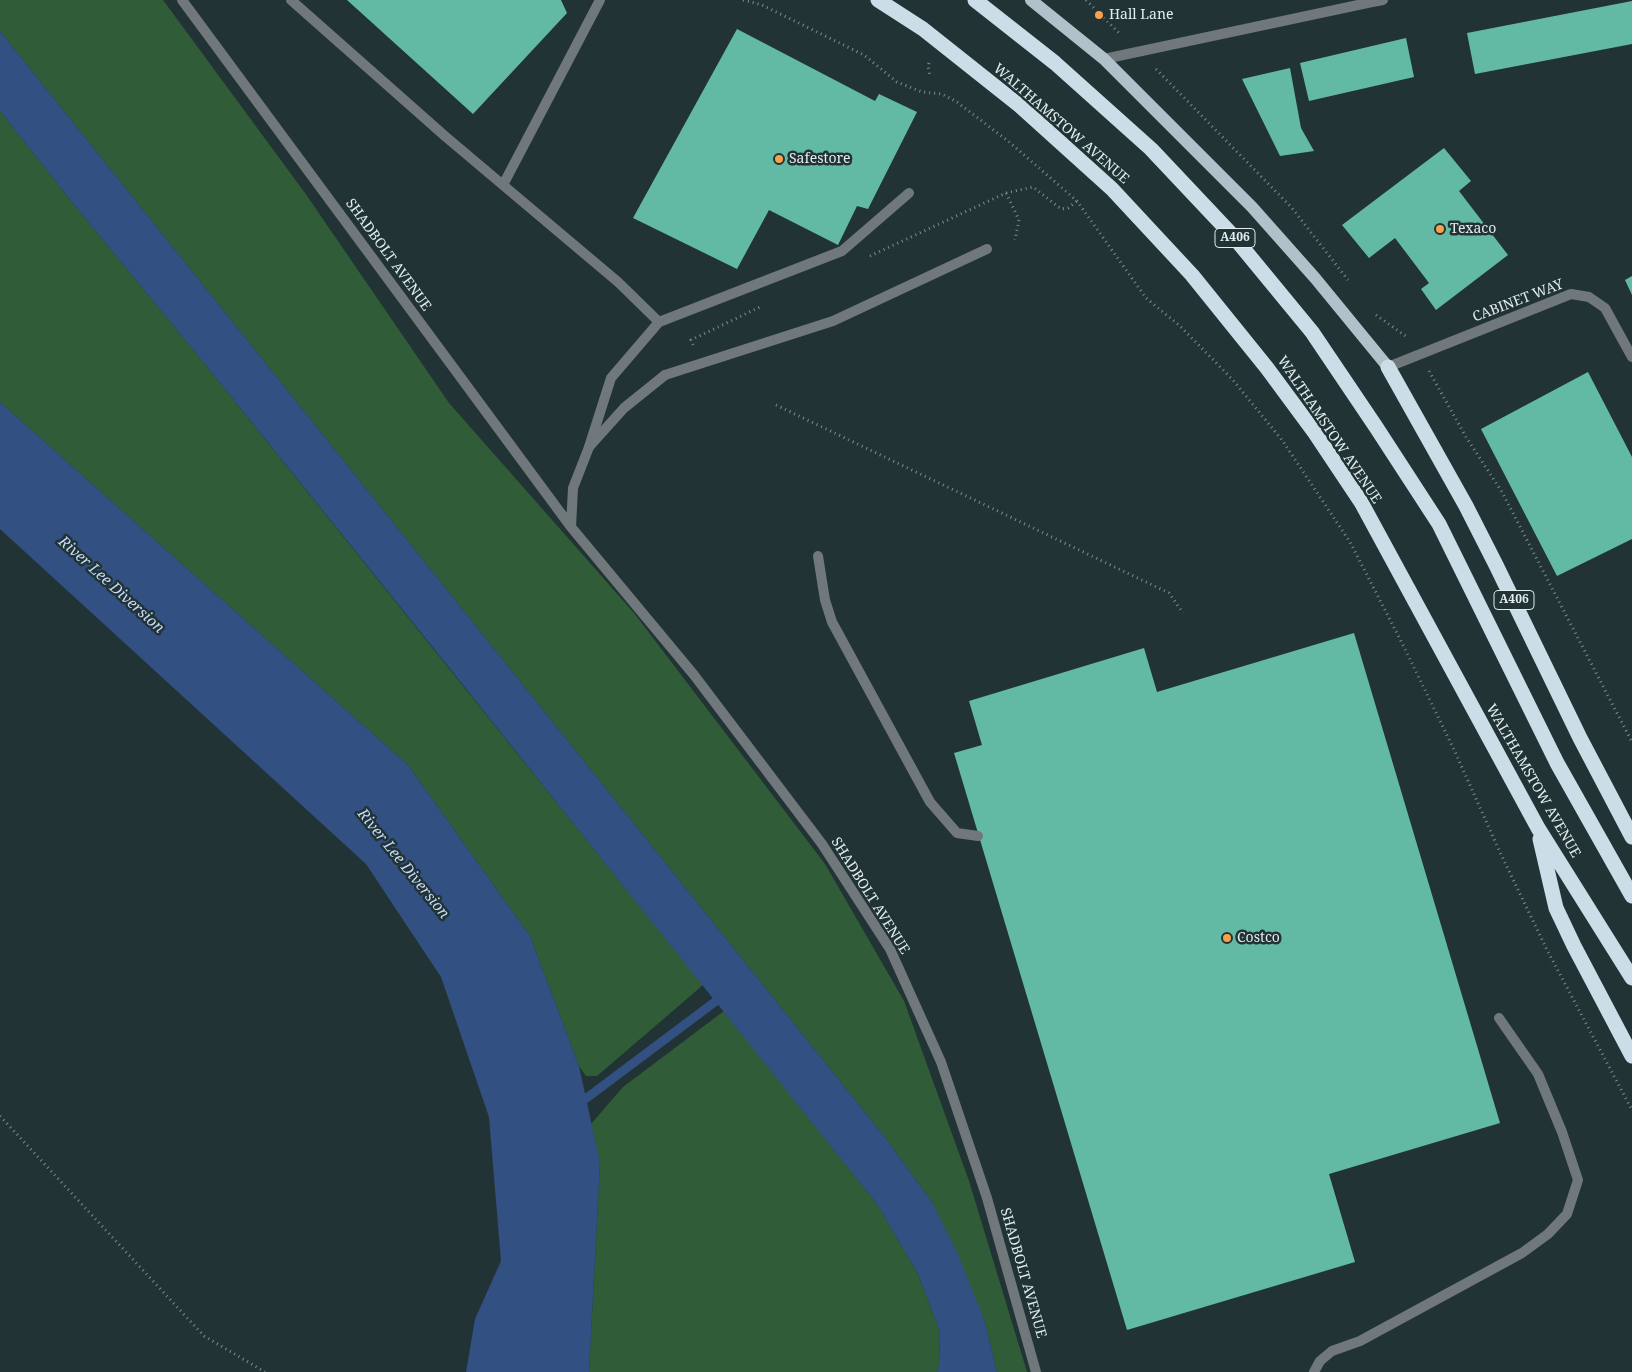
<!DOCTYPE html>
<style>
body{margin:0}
canvas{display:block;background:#213335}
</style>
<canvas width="1632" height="1372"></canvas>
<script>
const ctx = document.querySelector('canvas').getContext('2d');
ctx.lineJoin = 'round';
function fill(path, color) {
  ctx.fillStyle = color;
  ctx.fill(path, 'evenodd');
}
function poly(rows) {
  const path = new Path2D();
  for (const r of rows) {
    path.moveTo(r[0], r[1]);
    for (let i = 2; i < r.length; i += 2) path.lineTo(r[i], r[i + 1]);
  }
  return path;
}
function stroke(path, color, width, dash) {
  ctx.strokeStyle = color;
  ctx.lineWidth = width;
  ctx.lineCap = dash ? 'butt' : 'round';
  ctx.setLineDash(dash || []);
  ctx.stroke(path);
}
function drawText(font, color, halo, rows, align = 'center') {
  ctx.font = font + ' "Noto Serif",serif';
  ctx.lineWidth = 5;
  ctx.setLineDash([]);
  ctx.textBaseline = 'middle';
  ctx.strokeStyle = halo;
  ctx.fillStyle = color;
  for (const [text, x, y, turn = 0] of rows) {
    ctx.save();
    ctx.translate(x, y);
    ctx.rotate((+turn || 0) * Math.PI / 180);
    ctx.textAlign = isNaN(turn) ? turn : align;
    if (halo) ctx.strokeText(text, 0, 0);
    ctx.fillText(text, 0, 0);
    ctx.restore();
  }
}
fill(poly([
 [0,0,163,0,305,193,449,403,634,613,825,864,904,1001,969,1181,1027,1372,997,1372,985,1322,932,1202,884,1136,0,31],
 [0,111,71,201,208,368,703,985,597,1076,586,1076,579,1066,530,936,408,765,0,402],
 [724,1011,877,1204,918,1274,940,1332,939,1365,937,1372,589,1372,600,1163,591,1124,623,1087]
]), '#305d37');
fill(poly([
 [0,31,884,1136,932,1202,958,1254,985,1322,997,1372,937,1372,939,1365,940,1332,918,1274,877,1204,443,660,208,368,71,201,0,111],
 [0,402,408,765,530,936,579,1066,600,1163,589,1372,466,1372,475,1319,501,1261,489,1117,441,977,366,864,0,529]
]), '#325082');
stroke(poly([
 [576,1106,724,995]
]), '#325082', 9);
fill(poly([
 [347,0,561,0,567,13,473,114],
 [1632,1,1632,44,1475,74,1467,33],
 [737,29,875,101,879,94,917,112,868,209,857,206,838,245,769,210,737,269,633,218],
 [1406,38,1414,77,1309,101,1300,63],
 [1290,68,1301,128,1314,151,1280,156,1242,79],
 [1444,148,1471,181,1459,191,1508,255,1436,310,1421,289,1429,283,1395,238,1369,258,1342,225],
 [1632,276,1632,295,1625,280],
 [1588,372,1632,457,1632,539,1557,576,1481,429],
 [1354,633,1500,1123,1329,1174,1355,1262,1127,1330,954,753,982,745,969,701,1144,648,1157,692]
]), '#63baa4');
stroke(poly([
 [743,0,762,5,864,55,897,82,922,92,942,94,957,102,1008,141,1077,201,1146,298,1180,326,1232,379,1282,440,1350,542,1405,649,1456,754,1498,848,1546,948,1632,1110],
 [1086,0,1121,35],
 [929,63,928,66,930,77],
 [1156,69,1292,208,1348,280],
 [1006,193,1019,220,1015,240],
 [870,256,1006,193,1033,187,1061,209,1068,208,1077,201],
 [1376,315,1407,337],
 [693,345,691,340,762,306],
 [1429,371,1466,437,1502,492,1632,742],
 [776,405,1169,593,1183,613],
 [0,1116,204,1336,265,1372]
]), '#7e8c8e', 3, [1, 4]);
stroke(poly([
 [291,0,446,137,618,282,659,322],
 [1372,2,1383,0],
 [503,185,600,0],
 [665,375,833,321,987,249],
 [589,447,611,378,659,322,842,251,909,193],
 [818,556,825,600,832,622,930,802,957,833,978,836],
 [1314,1372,1320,1361,1332,1351,1360,1341,1522,1253,1548,1234,1567,1214,1578,1180,1562,1132,1538,1074,1499,1018]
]), '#71787c', 10);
stroke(poly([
 [182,0,571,527,694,675,822,844,890,949,941,1062,987,1198,1036,1372],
 [1104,59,1372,2],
 [1388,367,1571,294,1589,297,1605,308,1632,357],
 [571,527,573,488,589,447,624,408,665,375]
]), '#71787c', 10);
stroke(poly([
 [1031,0,1104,59,1252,207,1315,278,1388,367]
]), '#b2c1c9', 12);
stroke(poly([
 [878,0,923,29,1020,106,1112,189,1192,275,1267,368,1315,433,1361,502,1538,828,1632,978],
 [975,0,1055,63,1151,149,1233,236,1312,332,1376,427,1439,524,1557,763,1632,896],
 [1388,367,1466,506,1496,565,1580,738,1632,837],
 [1540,839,1556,908,1574,946,1632,1056]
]), '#cbdde7', 15);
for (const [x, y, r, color] of [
 [1099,15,5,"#f8a14b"],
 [779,159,5,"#f8a14b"],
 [1440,229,5,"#f8a14b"],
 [1227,938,5,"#f8a14b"]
]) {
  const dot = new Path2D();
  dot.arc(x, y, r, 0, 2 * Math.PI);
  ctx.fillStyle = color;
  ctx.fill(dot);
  stroke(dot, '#213335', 2);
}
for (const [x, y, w] of [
 [1235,238,40],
 [1514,600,40]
]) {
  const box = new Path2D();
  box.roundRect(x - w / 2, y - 9.5, w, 19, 4);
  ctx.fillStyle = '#213335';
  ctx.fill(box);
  stroke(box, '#e2edee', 1);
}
drawText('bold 12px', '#e2edee', null, [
 ["A406",1235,238],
 ["A406",1514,600]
]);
drawText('14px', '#e2edee', '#213335', [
 ["Hall Lane",1109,15],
 ["Safestore",789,159],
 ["Texaco",1450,229],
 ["Costco",1237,938]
], 'left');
drawText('14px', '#e2edee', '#213335', [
 ["WALTHAMSTOW AVENUE",1061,124,41],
 ["SHADBOLT AVENUE",388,255,54],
 ["CABINET WAY",1518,301,-21],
 ["WALTHAMSTOW AVENUE",1329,430,56],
 ["WALTHAMSTOW AVENUE",1533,781,60],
 ["SHADBOLT AVENUE",870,896,58],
 ["SHADBOLT AVENUE",1023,1273,74]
]);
drawText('italic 15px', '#c5d9f8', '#213335', [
 ["River Lee Diversion",111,585,42],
 ["River Lee Diversion",403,864,51]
]);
</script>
